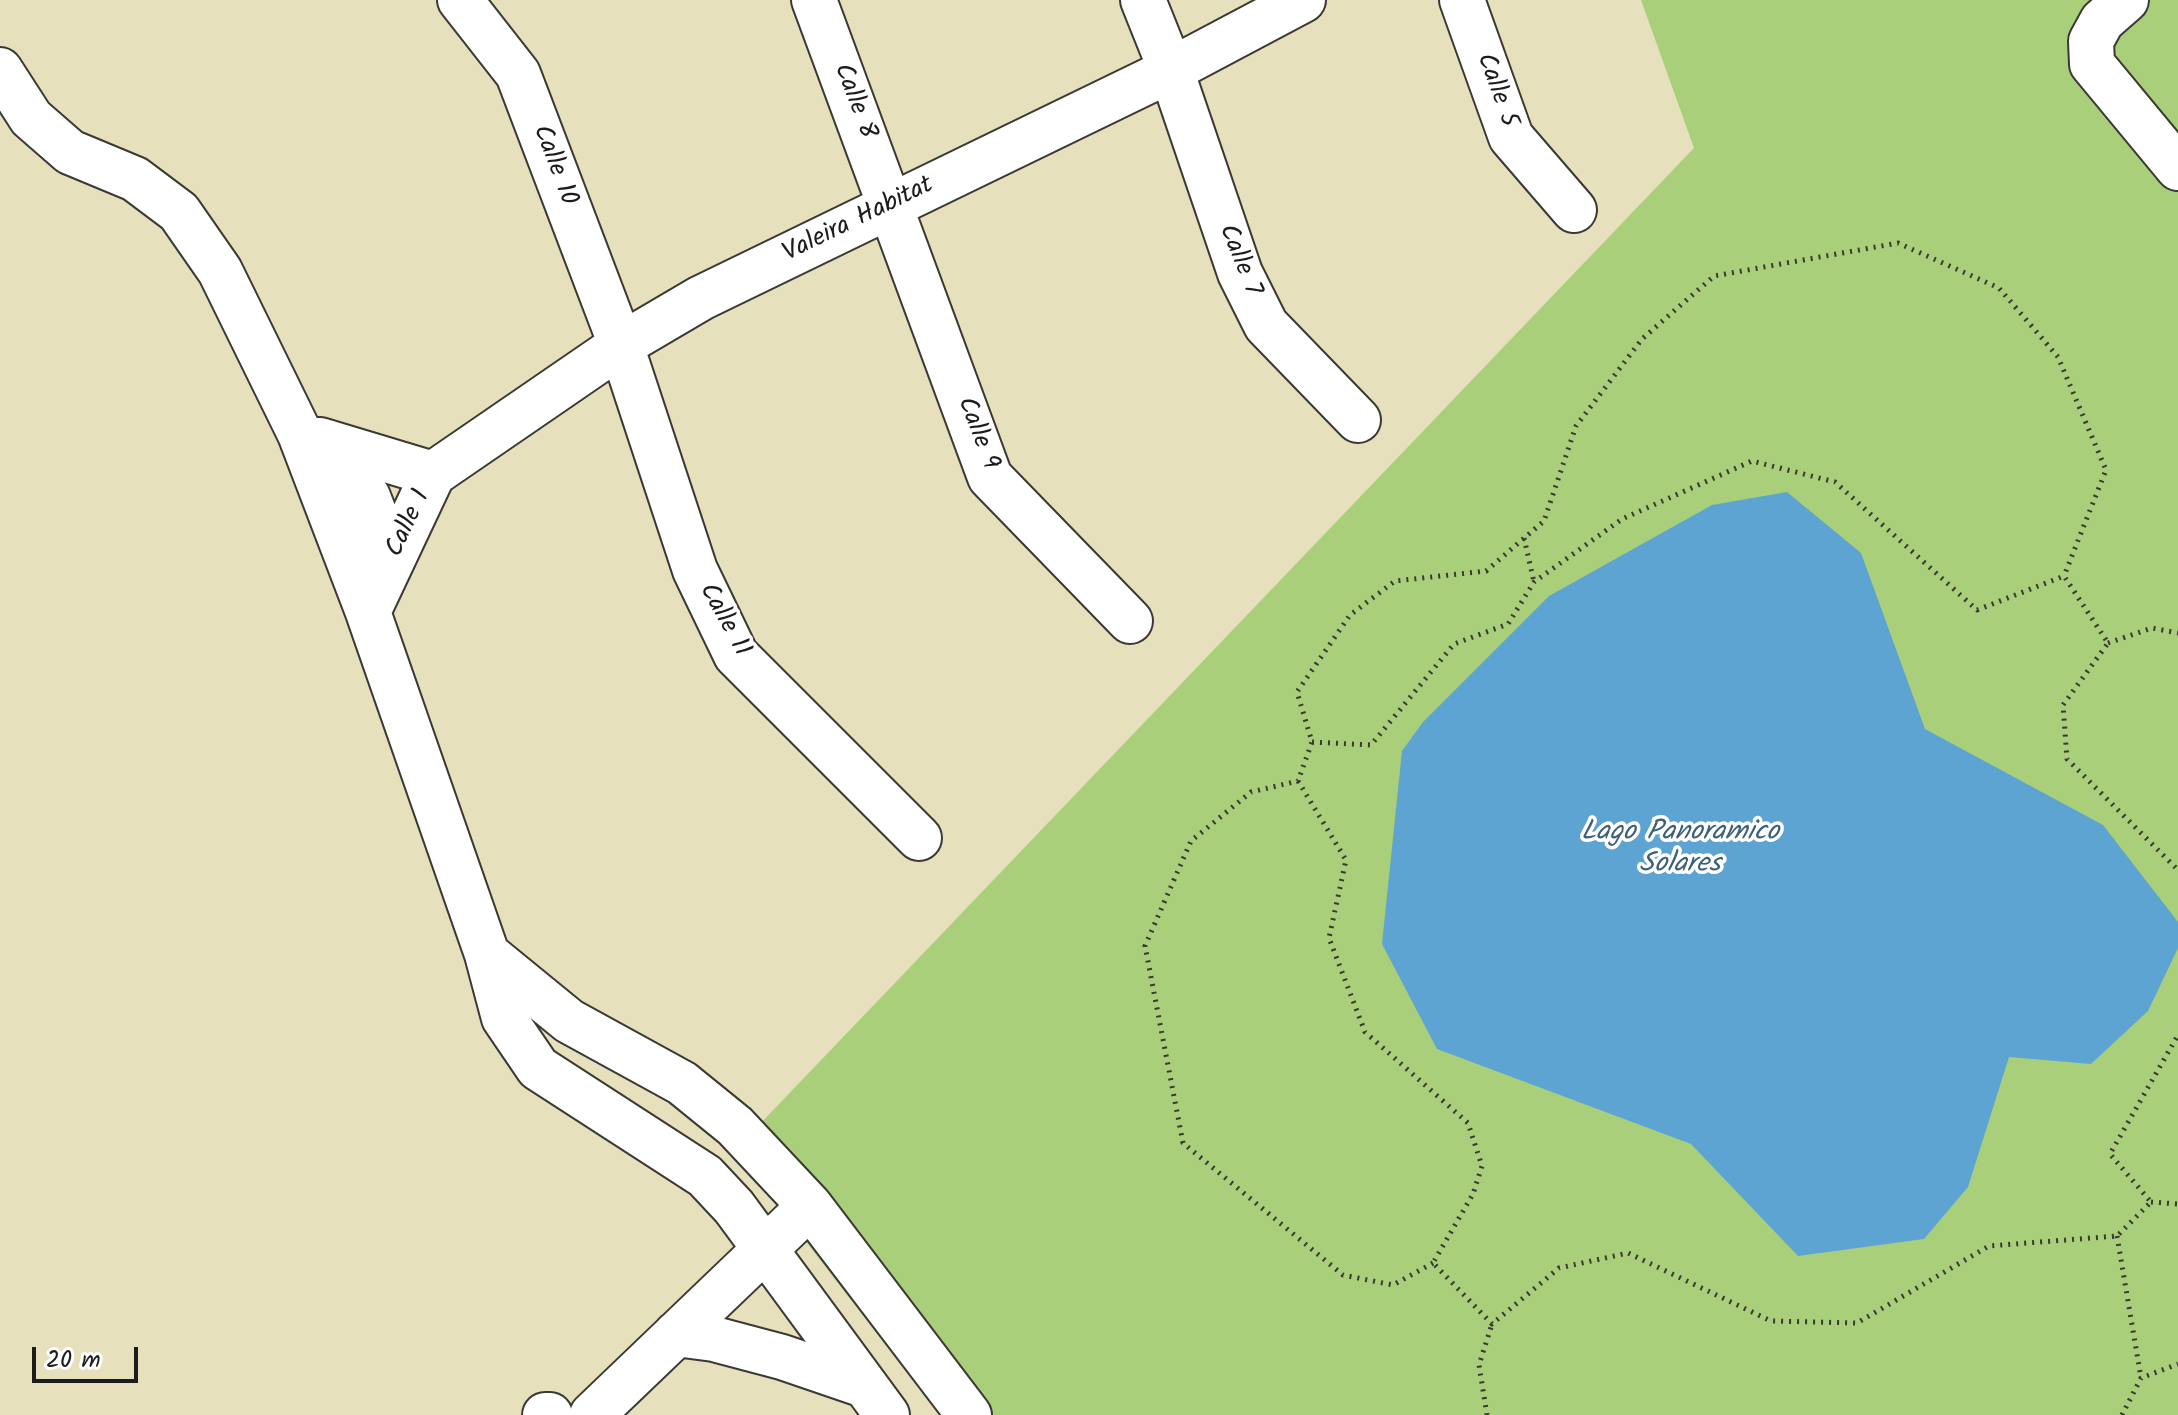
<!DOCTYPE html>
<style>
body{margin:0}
#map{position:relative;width:2178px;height:1415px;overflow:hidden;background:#e7e0bc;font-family:Kalam,sans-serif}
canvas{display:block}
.scale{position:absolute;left:32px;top:1347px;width:106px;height:36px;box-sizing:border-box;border:4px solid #1c1c1c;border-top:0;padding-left:10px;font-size:24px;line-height:28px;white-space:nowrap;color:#1c1c1c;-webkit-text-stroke:6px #fff;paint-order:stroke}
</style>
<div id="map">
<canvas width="2178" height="1415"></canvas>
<div class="scale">20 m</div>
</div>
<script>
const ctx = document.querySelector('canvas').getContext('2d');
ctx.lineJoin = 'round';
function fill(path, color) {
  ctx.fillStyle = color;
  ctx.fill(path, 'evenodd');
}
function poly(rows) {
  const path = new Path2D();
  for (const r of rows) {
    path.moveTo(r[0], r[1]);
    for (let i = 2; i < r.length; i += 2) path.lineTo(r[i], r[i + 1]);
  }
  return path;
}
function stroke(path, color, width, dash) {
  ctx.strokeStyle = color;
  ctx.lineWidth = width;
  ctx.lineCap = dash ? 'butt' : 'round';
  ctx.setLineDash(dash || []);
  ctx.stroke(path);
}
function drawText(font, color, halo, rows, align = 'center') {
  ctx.font = font + ' Kalam,sans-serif';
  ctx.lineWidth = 7;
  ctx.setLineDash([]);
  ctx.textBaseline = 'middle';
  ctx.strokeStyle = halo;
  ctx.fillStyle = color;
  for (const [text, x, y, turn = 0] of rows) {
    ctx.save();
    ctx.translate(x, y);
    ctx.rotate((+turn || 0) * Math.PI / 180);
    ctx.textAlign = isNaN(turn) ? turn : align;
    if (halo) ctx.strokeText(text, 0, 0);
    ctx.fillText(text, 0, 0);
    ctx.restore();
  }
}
fill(poly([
 [1641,0,2178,0,2178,1415,940,1415,735,1150,1694,148]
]), '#a9cf7a');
fill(poly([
 [1787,492,1861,553,1925,729,2103,825,2178,922,2178,948,2148,1011,2091,1064,2009,1057,1968,1187,1924,1239,1798,1256,1691,1144,1437,1049,1382,944,1402,751,1423,722,1549,596,1712,505]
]), '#5da4d3');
const minor = poly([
 [460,0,518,74,621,345,695,570,736,655,919,838],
 [814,0,990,477,1130,621],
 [1143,0,1171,70,1240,273,1266,325,1358,420],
 [1462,0,1511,137,1574,210],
 [2126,0,2102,21,2091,41,2092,64,2178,168],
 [0,70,31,118,70,152,135,179,179,212,220,271,300,434,368,612,487,954,504,1018,538,1068,705,1176,734,1207,887,1415],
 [320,440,433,474],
 [327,442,368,497,378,523,384,578],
 [433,474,621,345,701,298,1171,70,1303,0],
 [368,612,433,474],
 [487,954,569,1021,682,1083,735,1126,810,1206,969,1415],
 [676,1334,714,1339,782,1357,864,1385],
 [545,1415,550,1415],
 [592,1415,810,1206]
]);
stroke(minor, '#3a3934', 48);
stroke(poly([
 [1524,538,1534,582],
 [2108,643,2152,628,2178,633],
 [1312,742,1371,745,1454,644,1508,624,1534,582,1622,519,1752,461,1835,482,1977,610,2064,576,2108,643,2063,705,2067,759,2178,870],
 [1298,781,1346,860,1329,938,1365,1032,1468,1123,1482,1166,1473,1194,1433,1263,1492,1324,1559,1268,1628,1253,1771,1321,1857,1323,1989,1246,2117,1236,2151,1202,2110,1154,2178,1035],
 [2151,1202,2178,1204],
 [2117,1236,2141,1378],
 [1433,1263,1393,1285,1343,1275,1183,1143,1145,946,1191,841,1251,792,1298,781,1312,742,1297,692,1350,615,1395,581,1486,571,1544,521,1576,426,1642,339,1714,276,1898,243,1999,288,2058,357,2106,470,2064,576],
 [1487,1415,1479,1365,1492,1324],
 [2122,1415,2141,1378,2178,1364]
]), '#3a3934', 5, [2, 6]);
stroke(minor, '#fff', 44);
drawText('26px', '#1c1c1c', '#fff', [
 ["Calle 5",1495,91,70],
 ["Calle 8",853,102,69],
 ["Calle 10",553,166,69],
 ["Valeira Habitat",859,221,-26],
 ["Calle 7",1238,261,68],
 ["Calle 9",976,434,69],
 ["Calle 1",410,524,-65],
 ["Calle 11",723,621,61]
]);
drawText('italic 28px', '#3c6078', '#fff', [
 ["Lago Panoramico",1680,834],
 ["Solares",1680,866]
]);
</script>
